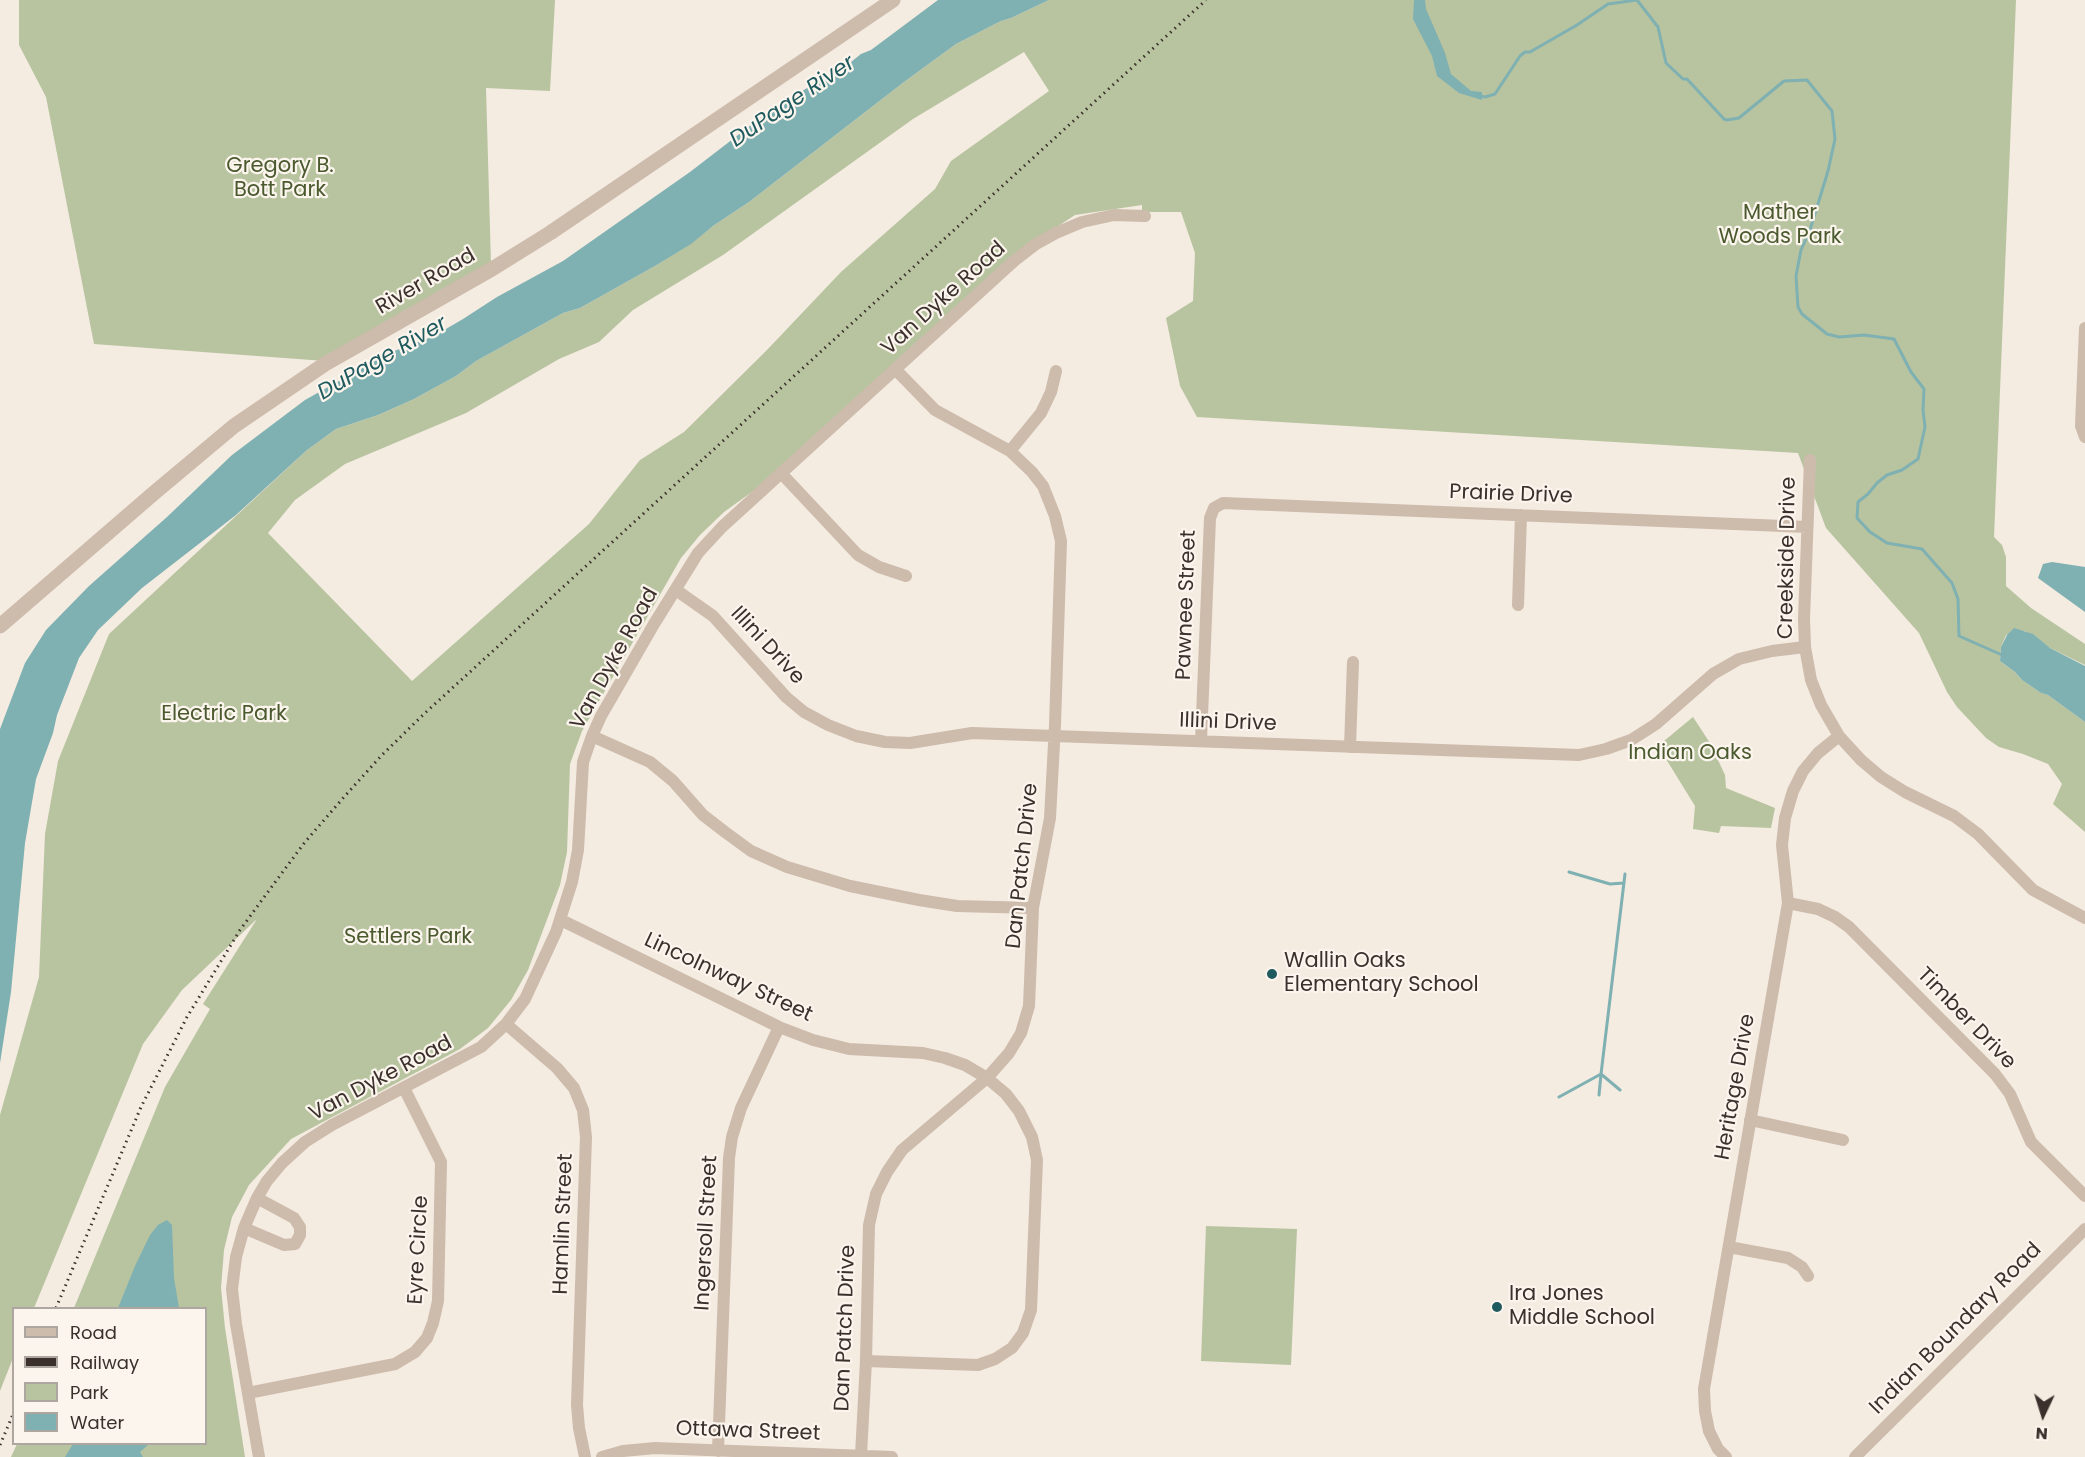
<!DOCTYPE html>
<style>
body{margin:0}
#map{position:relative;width:2085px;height:1457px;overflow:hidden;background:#f4ebe1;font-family:Poppins,sans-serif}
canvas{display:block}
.legend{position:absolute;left:12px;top:1307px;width:195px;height:138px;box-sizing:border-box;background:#fbf5ee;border:2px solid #aea6a0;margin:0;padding:8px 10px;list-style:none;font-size:18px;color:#3b302b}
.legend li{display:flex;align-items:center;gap:12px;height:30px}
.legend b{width:30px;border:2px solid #aea6a0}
.north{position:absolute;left:2013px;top:1385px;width:60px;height:60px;-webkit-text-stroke:4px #fbf5ee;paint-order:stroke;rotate:184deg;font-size:16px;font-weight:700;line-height:24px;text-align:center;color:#3b302b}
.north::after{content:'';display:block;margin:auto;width:21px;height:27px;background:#3b302b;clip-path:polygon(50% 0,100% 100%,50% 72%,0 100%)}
</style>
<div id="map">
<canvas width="2085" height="1457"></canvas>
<ul class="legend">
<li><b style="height:8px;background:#cdbbac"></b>Road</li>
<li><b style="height:8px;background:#3b302b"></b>Railway</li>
<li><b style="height:16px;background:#b8c4a0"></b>Park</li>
<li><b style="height:16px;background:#7fb0b2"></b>Water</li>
</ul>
<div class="north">N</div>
</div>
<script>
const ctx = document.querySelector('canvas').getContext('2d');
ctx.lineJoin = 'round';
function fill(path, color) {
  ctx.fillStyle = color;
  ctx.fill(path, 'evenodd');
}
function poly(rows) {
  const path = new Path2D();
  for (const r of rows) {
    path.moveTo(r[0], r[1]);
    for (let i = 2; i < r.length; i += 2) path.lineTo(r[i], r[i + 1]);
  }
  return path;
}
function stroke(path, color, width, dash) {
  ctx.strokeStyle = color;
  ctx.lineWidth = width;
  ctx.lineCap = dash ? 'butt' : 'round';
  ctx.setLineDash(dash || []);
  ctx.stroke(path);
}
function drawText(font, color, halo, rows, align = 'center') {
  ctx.font = font + ' Poppins,sans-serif';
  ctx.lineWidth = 4.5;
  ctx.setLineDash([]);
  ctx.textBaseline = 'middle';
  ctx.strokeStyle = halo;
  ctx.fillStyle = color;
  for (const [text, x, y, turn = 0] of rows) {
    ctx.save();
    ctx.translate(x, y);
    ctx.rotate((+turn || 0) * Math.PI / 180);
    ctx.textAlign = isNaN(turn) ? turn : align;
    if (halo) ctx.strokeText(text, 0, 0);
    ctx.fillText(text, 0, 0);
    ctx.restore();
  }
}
fill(poly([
 [19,0,555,0,550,91,486,88,491,265,325,361,94,344,46,97,19,45],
 [1049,0,2016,0,1994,537,2002,545,2006,557,2006,586,2031,608,2085,644,2085,665,2050,648,2025,631,2006,635,2001,647,2000,661,2015,672,2022,680,2041,693,2048,695,2085,722,2085,832,2053,804,2062,784,2048,764,2023,754,1999,747,1986,738,1957,707,1947,692,1919,633,1826,528,1798,453,1197,417,1180,386,1166,318,1193,301,1195,253,1181,212,1142,212,1142,205,1075,215,1011,257,763,484,724,512,700,535,681,558,582,731,570,764,567,852,560,885,528,970,511,1000,488,1028,460,1049,291,1139,249,1185,232,1217,224,1250,221,1288,225,1328,245,1457,11,1457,17,1444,206,1444,206,1308,74,1308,165,1087,210,1009,203,1004,257,919,182,990,143,1044,34,1308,14,1308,13,1358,0,1391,0,1115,39,977,45,834,58,761,109,634,307,450,336,429,378,415,414,399,456,376,476,361,563,313,580,308,655,266,690,244,713,226,749,202,904,82,956,44,1001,21,1011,18],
 [1024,52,1049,91,951,161,935,189,841,272,766,351,684,432,640,460,589,524,412,681,268,533,295,500,345,464,466,413,559,359,599,342,633,310,723,255,913,119],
 [1693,717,1710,743,1725,775,1726,788,1775,808,1771,828,1721,826,1719,833,1693,829,1695,806,1658,746],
 [1206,1226,1297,1229,1291,1365,1201,1361]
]), '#b8c4a0');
fill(poly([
 [938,0,1049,0,1011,18,1001,21,956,44,904,82,749,202,713,226,691,244,655,266,580,308,563,313,476,361,456,376,414,399,378,415,336,429,307,450,236,515,142,588,98,630,79,658,57,715,53,733,36,779,25,843,11,992,0,1063,0,729,25,663,46,630,89,586,167,517,232,455,305,400,389,353,434,336,463,319,497,297,563,261,690,172,768,112,825,77,846,66,861,54,871,50],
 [1414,0,1425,0,1426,9,1445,53,1451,74,1471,91,1482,92,1482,100,1459,93,1437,76,1432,56,1413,19],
 [2052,562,2085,567,2085,612,2038,578,2043,564],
 [2014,628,2033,634,2050,648,2085,666,2085,722,2048,695,2041,693,2022,680,2015,672,2000,661,2001,647,2007,635],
 [167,1220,172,1225,174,1278,179,1308,118,1308,135,1266,150,1235,158,1225],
 [73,1444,149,1444,140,1452,143,1457,65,1457]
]), '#7fb0b2');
stroke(poly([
 [1480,96,1485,97,1495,94,1520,56,1525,52,1530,52,1577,25,1608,4,1637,0,1658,27,1666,63,1683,79,1687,79,1724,119,1727,120,1739,118,1784,81,1807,80,1832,111,1835,139,1828,171,1810,230,1801,250,1796,276,1798,307,1802,314,1827,334,1839,337,1864,335,1894,339,1911,372,1924,389,1923,410,1925,427,1918,459,1902,470,1887,475,1877,483,1868,494,1858,502,1857,518,1870,532,1887,543,1922,549,1952,583,1958,599,1959,636,2002,655],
 [1569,872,1610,884,1624,883],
 [1601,1074,1620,1090],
 [1599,1095,1601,1074],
 [1559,1097,1601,1074,1625,874]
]), '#7fb0b2', 3);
stroke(poly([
 [2085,328,2081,426,2085,437],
 [1010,451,1041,413,1051,392,1056,371],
 [1810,460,1804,619,1805,647,1811,680,1821,705,1839,736,1861,760,1881,777,1905,792,1954,816,1978,834,2033,890,2085,918],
 [781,473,858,555,879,567,906,576],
 [676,590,713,616,786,697,804,712,828,725,856,736,885,742,910,743,972,733,1579,755,1606,749,1631,740,1656,724,1713,674,1739,659,1772,651,1805,647],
 [1518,605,1521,515],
 [592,736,650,762,673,781,703,815,725,832,751,851,787,867,850,886,919,900,957,906,1033,908],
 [1201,741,1210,518,1214,508,1223,503,1807,527],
 [1350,747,1353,662],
 [1788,903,1818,909,1835,917,1849,927,1995,1074,2010,1094,2031,1142,2085,1196],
 [561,920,779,1027,813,1040,849,1049,923,1053,945,1058,965,1065,987,1078,1006,1094,1019,1111,1032,1137,1037,1160,1031,1310,1023,1333,1012,1348,995,1359,978,1365,866,1361],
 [506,1024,557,1068,574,1088,583,1110,586,1137,577,1405,579,1428,585,1457],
 [1750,1120,1843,1140],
 [244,1228,284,1245,295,1244,300,1235,300,1227,294,1218,257,1198],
 [1729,1247,1788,1258,1802,1267,1808,1276],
 [248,1393,395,1364,415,1352,427,1338,433,1323,438,1301,441,1162,404,1088],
 [718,1451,729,1158,732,1137,741,1108,779,1027],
 [861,1455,866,1361,869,1225,876,1194,887,1172,902,1150,987,1078,1009,1053,1021,1033,1029,1006,1033,908,1050,818,1055,725,1061,541,1055,516,1043,486,1032,472,1010,451,935,410,895,369],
 [259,1457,236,1324,232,1289,236,1257,244,1228,257,1198,267,1181,282,1163,305,1142,332,1125,481,1047,506,1024,525,999,556,932,572,882,578,850,583,762,592,736,601,716,654,624,698,553,722,527,1014,261,1036,244,1056,233,1082,222,1114,215,1145,216],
 [602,1457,623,1451,655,1448,892,1457],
 [1726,1457,1718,1449,1709,1431,1705,1411,1704,1389,1788,903,1782,845,1785,818,1793,791,1803,771,1818,753,1839,736],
 [1855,1457,2085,1229]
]), '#cdbbac', 12);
stroke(poly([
 [0,626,154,493,234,426,325,364,492,269,550,233,893,0]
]), '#cdbbac', 15);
stroke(poly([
 [56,1308,141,1107,187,1017,240,930,273,885,305,842,344,797,382,755,425,713,1206,0],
 [0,1445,14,1412]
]), '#3b302b', 3, [1.5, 4.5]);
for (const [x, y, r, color] of [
 [1272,974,6,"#1f5a5e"],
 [1497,1307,6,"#1f5a5e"]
]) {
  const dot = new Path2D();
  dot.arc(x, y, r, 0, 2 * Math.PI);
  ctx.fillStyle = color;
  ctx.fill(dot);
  stroke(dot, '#fbf5ee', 2);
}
drawText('21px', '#4a5a2e', '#fbf5ee', [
 ["Gregory B.",280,167],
 ["Bott Park",280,191],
 ["Mather",1780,214],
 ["Woods Park",1780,238],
 ["Electric Park",224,715],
 ["Indian Oaks",1690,754],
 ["Settlers Park",408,938]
]);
drawText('21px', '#3b302b', '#fbf5ee', [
 ["River Road",426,282,-30],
 ["Van Dyke Road",944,299,-42],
 ["Prairie Drive",1511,495,2],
 ["Creekside Drive",1788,558,-89],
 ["Pawnee Street",1187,605,-88],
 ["Illini Drive",767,646,47],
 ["Van Dyke Road",615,659,-61],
 ["Illini Drive",1228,723,2],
 ["Dan Patch Drive",1023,866,-84],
 ["Lincolnway Street",728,978,25],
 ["Timber Drive",1966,1019,46],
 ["Van Dyke Road",381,1079,-28],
 ["Heritage Drive",1736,1087,-80],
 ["Hamlin Street",564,1224,-88],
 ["Ingersoll Street",707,1233,-87],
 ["Eyre Circle",419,1250,-87],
 ["Dan Patch Drive",846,1328,-88],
 ["Indian Boundary Road",1956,1329,-45],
 ["Ottawa Street",748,1432,2]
]);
drawText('21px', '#3b302b', '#fbf5ee', [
 ["Wallin Oaks",1284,962],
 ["Elementary School",1284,986],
 ["Ira Jones",1509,1295],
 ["Middle School",1509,1319]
], 'left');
drawText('italic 22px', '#1f5a5e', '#fbf5ee', [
 ["DuPage River",793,102,-34],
 ["DuPage River",383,359,-30]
]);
</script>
